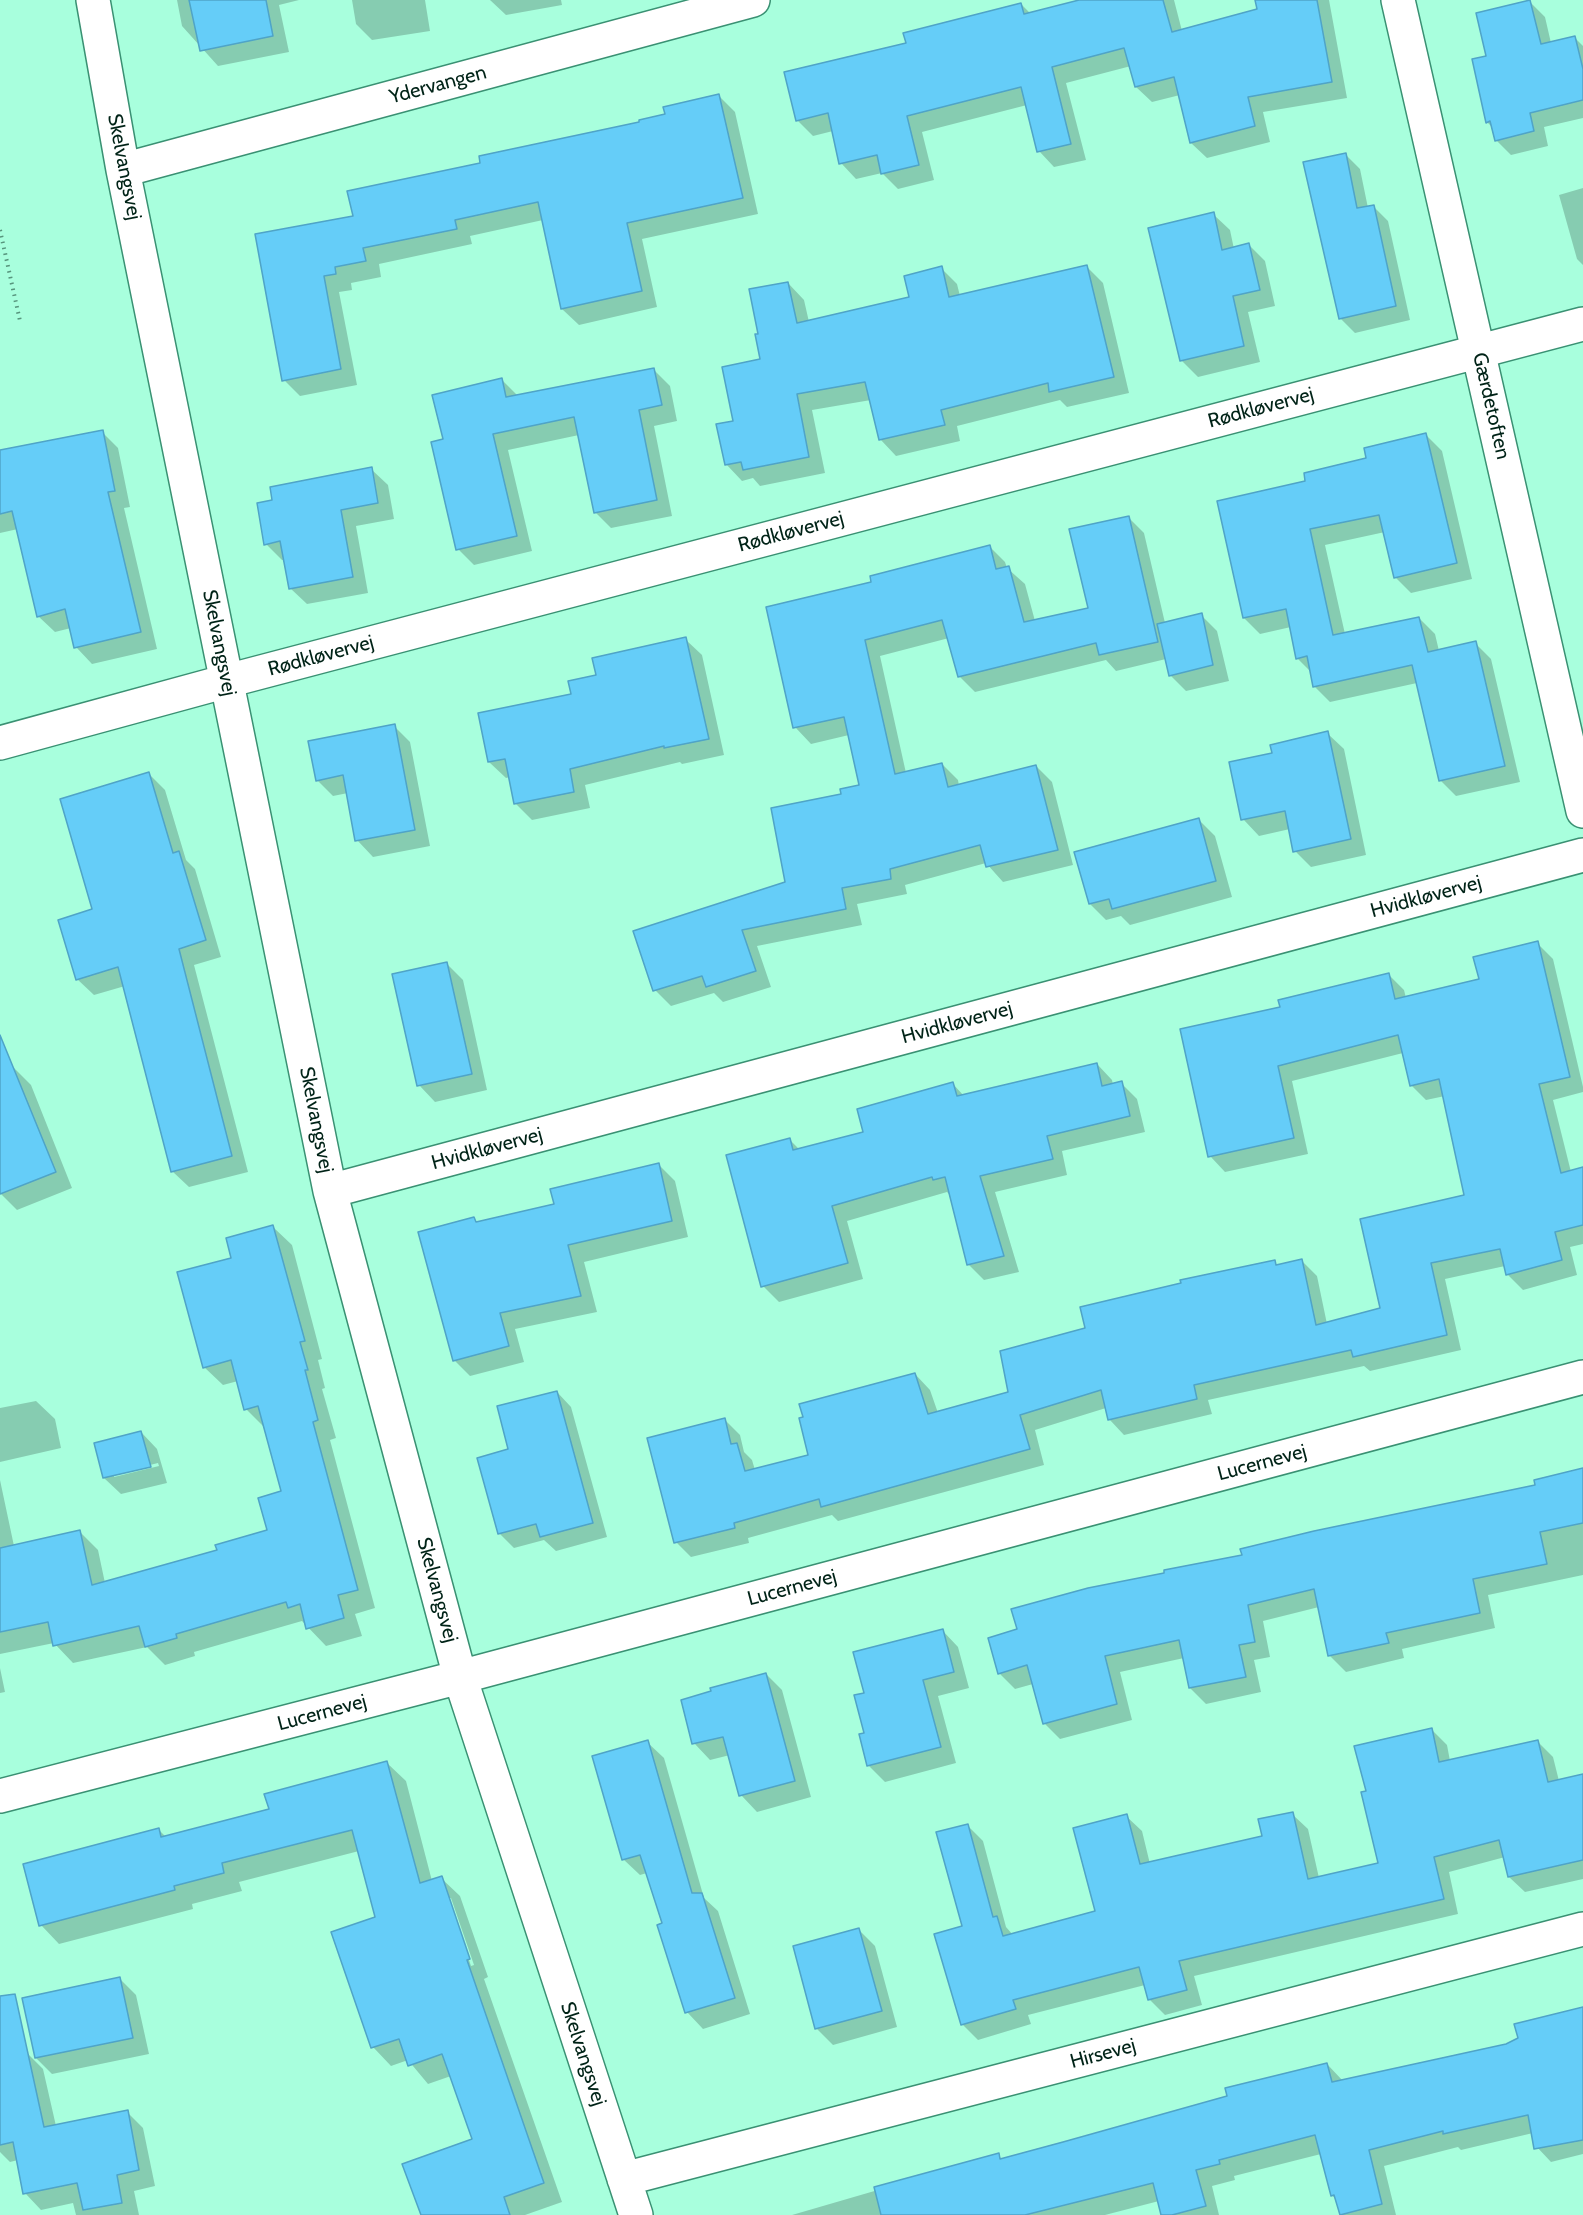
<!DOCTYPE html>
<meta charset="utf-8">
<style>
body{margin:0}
canvas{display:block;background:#a8ffdd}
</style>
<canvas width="1583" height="2215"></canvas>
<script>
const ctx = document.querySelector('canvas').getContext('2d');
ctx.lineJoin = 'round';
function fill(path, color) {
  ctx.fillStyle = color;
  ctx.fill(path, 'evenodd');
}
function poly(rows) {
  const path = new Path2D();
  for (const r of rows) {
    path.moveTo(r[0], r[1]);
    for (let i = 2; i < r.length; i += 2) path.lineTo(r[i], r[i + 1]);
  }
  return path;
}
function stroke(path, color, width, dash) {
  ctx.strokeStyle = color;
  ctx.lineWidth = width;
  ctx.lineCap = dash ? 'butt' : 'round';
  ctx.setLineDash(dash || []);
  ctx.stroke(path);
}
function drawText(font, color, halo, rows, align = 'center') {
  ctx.font = font + ' Cabin,sans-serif';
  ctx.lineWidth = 4.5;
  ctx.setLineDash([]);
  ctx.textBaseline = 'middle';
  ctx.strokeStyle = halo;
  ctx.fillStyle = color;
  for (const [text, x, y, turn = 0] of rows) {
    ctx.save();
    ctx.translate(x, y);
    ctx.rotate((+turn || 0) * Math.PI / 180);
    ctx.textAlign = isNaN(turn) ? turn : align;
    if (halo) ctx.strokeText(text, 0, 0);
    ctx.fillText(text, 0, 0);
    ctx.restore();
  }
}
fill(poly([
 [177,0,299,0,279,5,289,52,218,66,182,26],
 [352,0,425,0,430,31,372,40,356,24],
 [490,0,561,0,562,5,506,15],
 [1085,0,1174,0,1182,31,1259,11,1257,0,1329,0,1347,98,1263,112,1270,142,1207,158,1191,143,1180,95,1152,102,1136,87,1131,66,1066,83,1086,160,1054,167,1039,151,1027,105,922,132,934,180,898,189,882,173,856,179,841,163,833,131,813,136,797,120,908,44,1021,4,1031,14],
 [1530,2,1545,17,1551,43,1575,38,1583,46,1583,118,1544,127,1548,146,1511,155,1496,140,1493,128,1487,122,1487,57],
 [719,96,735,112,758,214,642,239,657,307,579,325,562,309,543,220,470,236,472,244,379,264,381,277,351,283,352,290,339,292,357,385,300,396,284,380,257,236,355,217,482,164,641,123],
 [1346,155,1360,169,1368,208,1373,206,1388,221,1410,320,1355,333,1340,318],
 [1583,188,1583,265,1577,259,1559,195],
 [1213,214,1230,230,1234,249,1249,245,1265,261,1275,306,1248,312,1260,362,1198,377,1181,360],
 [1087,267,1103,283,1129,393,1067,407,1060,400,957,426,960,441,896,456,880,439,871,400,812,410,825,473,760,486,753,478,742,481,726,464,735,422,762,361,760,335,788,283,804,300,809,322,911,298,941,268,957,284,960,296],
 [654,370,670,386,677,421,654,426,672,516,611,528,595,512,579,435,508,450,532,551,474,565,458,549,445,440,502,380,518,396],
 [102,432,118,448,130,507,124,508,157,649,92,664,76,647,71,628,55,632,38,616,18,529,0,533,0,452],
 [1426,435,1442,451,1472,579,1411,593,1395,577,1385,532,1325,545,1345,634,1419,618,1435,634,1439,651,1475,643,1491,659,1520,782,1456,796,1440,780,1417,683,1330,702,1315,687,1311,672,1297,658,1291,627,1260,634,1244,618,1307,482],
 [371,469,388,485,394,519,356,526,368,593,307,604,290,588,285,560,282,560,266,544],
 [1128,517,1144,533,1165,623,1201,615,1217,631,1229,681,1186,691,1170,675,1166,659,1116,671,1106,660,975,692,959,676,949,638,880,656,906,773,942,764,958,780,959,786,1036,766,1052,782,1073,865,1003,882,986,863,905,885,907,894,857,904,862,925,757,946,771,987,723,1002,714,993,671,1006,655,990,786,883,843,795,861,786,849,735,811,744,795,727,873,584,989,546,1005,562,1007,568,1025,584,1035,621,1089,609],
 [685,639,702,655,724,755,682,764,680,762,585,785,590,808,532,820,515,803,510,777,506,778,489,762,573,695],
 [394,726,410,742,430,846,373,857,357,840,348,793,333,796,317,780],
 [1327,733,1344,749,1366,855,1311,867,1295,851,1290,829,1259,836,1243,819,1274,754],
 [149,774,165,790,186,860,195,869,221,957,194,965,248,1172,189,1187,172,1171,125,986,94,995,77,979,94,910],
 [1199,820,1215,836,1232,897,1130,925,1121,916,1106,920,1090,904],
 [1537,943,1553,959,1583,1087,1583,1092,1553,1100,1571,1172,1583,1169,1583,1244,1570,1247,1577,1275,1523,1290,1507,1274,1505,1266,1445,1279,1461,1350,1370,1371,1364,1366,1208,1400,1212,1414,1124,1435,1109,1419,1106,1408,1035,1430,1044,1465,838,1521,832,1515,748,1538,749,1543,691,1557,676,1542,724,1419,740,1435,744,1452,752,1460,755,1470,810,1457,915,1374,930,1390,938,1413,1010,1393,1087,1329,1274,1262,1278,1266,1302,1261,1317,1276,1327,1324,1382,1309,1466,1196,1445,1096,1426,1100,1411,1085,1403,1053,1292,1081,1308,1154,1225,1172,1210,1156,1282,1008,1389,975,1404,990,1406,998,1480,980],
 [446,963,463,980,487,1090,435,1102,419,1085],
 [1097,1064,1112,1080,1113,1085,1121,1083,1137,1099,1145,1132,1062,1151,1067,1175,995,1192,1019,1272,984,1280,968,1264,951,1196,947,1192,847,1221,863,1279,779,1302,763,1286,790,1140,800,1150,865,1133,953,1084,964,1096],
 [14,1068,31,1085,72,1188,17,1210,0,1193,0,1074],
 [658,1164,675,1181,688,1237,584,1262,597,1312,515,1329,524,1362,470,1376,454,1360,474,1219,478,1223,556,1205],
 [273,1227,292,1245,322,1359,318,1360,325,1388,322,1389,336,1438,330,1440,375,1608,355,1614,362,1636,326,1646,302,1621,194,1652,195,1656,165,1665,147,1647,73,1663,54,1643,0,1654,0,1480,14,1546,80,1532,98,1550,105,1583,219,1551,269,1532,283,1492,264,1427,246,1409,238,1381,223,1385,204,1367,233,1259],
 [557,1392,571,1407,607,1537,556,1551,544,1540,514,1548,499,1533,510,1450],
 [36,1401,55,1419,61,1448,0,1462,0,1408],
 [141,1432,157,1449,167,1483,121,1494,104,1478],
 [158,1463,159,1466,114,1477,114,1474],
 [1583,1470,1583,1575,1488,1595,1495,1628,1402,1649,1404,1658,1346,1672,1330,1656,1319,1607,1263,1621,1270,1657,1254,1660,1261,1692,1206,1704,1190,1688,1184,1658,1120,1672,1132,1720,1060,1739,1044,1723,1033,1684,1015,1689,999,1673,1243,1556,1536,1486],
 [942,1630,958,1647,969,1688,938,1696,956,1763,885,1782,868,1765,866,1734],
 [0,1668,5,1692,0,1693],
 [766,1674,782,1690,811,1797,757,1812,741,1795,730,1755,710,1760,694,1743],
 [1431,1729,1447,1745,1450,1761,1537,1741,1553,1757,1559,1781,1583,1776,1583,1879,1525,1892,1509,1877,1505,1857,1449,1872,1458,1914,1194,1976,1202,2005,1165,2015,1149,1999,1145,1985,1028,2015,1031,2024,978,2040,962,2024,967,1825,983,1841,1006,1927,1013,1935,1097,1912,1126,1816,1142,1831,1150,1864,1263,1837,1292,1814,1308,1829,1319,1878,1379,1865,1367,1793],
 [647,1742,664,1758,704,1898,718,1911,750,2014,703,2029,687,2012,647,1873,640,1875,623,1859],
 [387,1763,406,1781,432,1881,441,1878,460,1896,488,1977,484,1979,562,2202,525,2215,422,2215,474,2140,451,2076,428,2084,408,2060,391,2066,373,2047,377,1918,359,1851,239,1882,242,1891,192,1904,193,1909,59,1944,41,1925,159,1830,166,1837,270,1810],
 [448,1898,451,1898,474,1965,471,1966],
 [859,1930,875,1946,897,2027,833,2045,817,2029,794,1947],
 [120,1979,136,1995,149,2054,52,2074,36,2058],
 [1583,2008,1583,2154,1551,2162,1535,2145,1533,2133,1461,2150,1458,2147,1384,2166,1396,2215,1342,2215,1337,2201,1332,2195,1321,2154,1234,2176,1235,2180,1212,2186,1219,2215,1163,2215,1159,2201,1105,2215,792,2215,998,2155,1003,2160,1229,2097,1327,2064,1343,2081,1506,2045],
 [27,2053,43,2069,56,2126,127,2112,143,2128,155,2186,134,2191,139,2215,76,2215,73,2203,41,2210,25,2193,18,2160,10,2162,0,2152,0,2058]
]), '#0003');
const building = poly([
 [189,0,266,0,273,36,200,51,189,0],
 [1079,0,1163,0,1172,32,1257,9,1255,0,1317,0,1332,82,1248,97,1255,126,1190,143,1174,77,1135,87,1124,48,1052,67,1071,144,1037,152,1021,87,907,116,919,165,881,174,877,155,839,164,828,113,796,121,784,72,906,43,903,33,1021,3,1024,14,1079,0],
 [1530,0,1541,44,1575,36,1583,69,1583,100,1530,113,1534,131,1495,141,1490,121,1486,123,1472,59,1486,56,1476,13,1530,0],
 [719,94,743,198,627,223,642,291,561,309,538,202,455,220,457,229,363,248,366,261,335,267,336,274,324,276,341,369,282,381,255,234,353,216,347,191,480,163,479,156,639,122,639,120,665,114,663,107,719,94],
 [1346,153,1357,208,1374,205,1396,306,1339,319,1303,162,1346,153],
 [1214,212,1222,250,1249,243,1260,290,1233,296,1244,346,1180,361,1148,228,1214,212],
 [1087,265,1114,377,1049,392,1048,383,941,410,945,425,879,440,865,382,797,394,809,457,743,470,741,462,725,465,716,424,733,421,722,367,760,359,755,334,758,334,749,289,788,282,797,323,909,297,904,276,942,266,949,297,1087,265],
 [654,368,662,405,639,410,657,500,594,513,574,417,493,434,517,536,456,550,431,442,443,439,432,395,502,378,506,397,654,368],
 [103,430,115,491,108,492,141,632,74,648,65,609,37,617,12,511,0,514,0,450,103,430],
 [1426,433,1457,563,1394,578,1379,515,1310,529,1333,635,1419,617,1428,652,1476,641,1505,766,1439,781,1412,665,1313,687,1307,656,1296,659,1286,609,1243,618,1217,501,1305,481,1304,473,1366,458,1364,448,1426,433],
 [372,467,378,503,341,510,353,577,289,589,280,541,264,545,257,503,272,500,270,487,372,467],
 [1129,516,1158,642,1099,655,1096,643,958,677,942,620,865,640,895,774,942,763,948,787,1036,765,1058,850,986,867,980,845,890,869,891,879,842,888,846,909,742,930,756,971,706,987,702,976,653,991,633,931,785,882,771,808,841,794,840,789,859,785,844,717,793,728,766,607,871,582,870,576,990,545,996,569,1009,566,1024,622,1088,608,1069,529,1129,516],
 [1202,613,1213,665,1169,676,1157,624,1202,613],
 [686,637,709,739,664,748,664,746,570,769,574,792,514,804,505,759,488,762,478,713,571,694,568,681,596,675,592,658,686,637],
 [395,724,415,830,355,841,343,775,316,781,308,741,395,724],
 [1328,731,1351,839,1293,852,1285,811,1241,820,1229,762,1272,753,1270,745,1328,731],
 [149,772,173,853,179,851,206,940,179,949,232,1156,171,1172,118,967,76,980,58,920,92,909,60,799,149,772],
 [1199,818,1216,881,1112,909,1109,899,1089,904,1074,852,1199,818],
 [1538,941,1570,1077,1539,1084,1561,1173,1583,1167,1583,1225,1555,1232,1562,1260,1506,1275,1500,1249,1431,1263,1447,1335,1353,1357,1351,1350,1194,1385,1197,1399,1108,1420,1101,1390,1020,1415,1030,1449,821,1507,819,1499,734,1523,735,1528,674,1543,647,1438,725,1418,731,1444,737,1443,745,1471,808,1455,799,1418,803,1417,799,1404,915,1373,928,1414,1008,1392,1000,1351,1085,1328,1080,1307,1181,1283,1180,1280,1275,1260,1276,1265,1302,1259,1316,1325,1380,1308,1360,1219,1464,1195,1439,1079,1410,1086,1398,1035,1278,1066,1294,1138,1208,1157,1180,1029,1280,1007,1278,1000,1389,973,1395,999,1479,979,1473,957,1538,941],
 [447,962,472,1074,417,1086,392,974,447,962],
 [0,1035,56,1172,0,1194,0,1035],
 [1097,1063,1102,1086,1122,1081,1130,1116,1047,1136,1053,1159,980,1176,1004,1256,967,1265,945,1177,933,1180,932,1177,832,1206,848,1263,761,1287,726,1155,790,1138,793,1150,863,1132,857,1109,953,1082,957,1096,1097,1063],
 [659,1163,672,1221,568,1245,581,1296,500,1313,509,1346,453,1361,418,1232,474,1217,476,1222,554,1204,550,1189,659,1163],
 [273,1225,305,1341,300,1342,308,1370,305,1370,318,1420,313,1422,358,1590,338,1595,344,1618,306,1629,300,1604,288,1608,286,1602,176,1634,177,1638,145,1647,139,1626,53,1646,48,1622,0,1632,0,1548,80,1530,92,1585,217,1550,215,1545,267,1530,258,1498,281,1491,258,1406,244,1410,231,1360,203,1368,177,1272,231,1258,226,1238,273,1225],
 [557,1391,593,1523,540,1537,536,1524,498,1534,477,1458,508,1449,497,1406,557,1391],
 [141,1431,151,1467,103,1478,94,1443,141,1431],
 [1583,1468,1583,1523,1540,1532,1547,1564,1473,1579,1480,1613,1386,1633,1389,1643,1328,1656,1314,1589,1248,1605,1255,1642,1239,1645,1246,1677,1189,1688,1179,1640,1105,1656,1117,1704,1043,1724,1027,1665,998,1674,988,1638,1017,1629,1011,1609,1088,1588,1164,1573,1164,1570,1242,1555,1240,1549,1314,1531,1535,1485,1534,1480,1583,1468],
 [943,1629,954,1672,923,1680,941,1747,867,1766,859,1734,864,1733,854,1695,864,1693,853,1652,943,1629],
 [766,1673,795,1781,739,1796,723,1737,692,1744,681,1700,711,1691,710,1688,766,1673],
 [1432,1728,1439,1762,1538,1740,1548,1782,1583,1774,1583,1860,1508,1877,1499,1840,1434,1857,1444,1899,1179,1961,1187,1990,1148,2000,1139,1967,1013,2000,1016,2009,961,2025,934,1934,962,1926,936,1832,968,1824,993,1917,997,1916,1003,1936,1095,1911,1073,1828,1127,1814,1140,1864,1262,1836,1258,1819,1293,1812,1308,1879,1378,1863,1361,1792,1366,1791,1354,1746,1432,1728],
 [648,1740,692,1893,702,1893,735,1998,685,2013,657,1925,662,1923,640,1855,622,1860,592,1756,648,1740],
 [387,1761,420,1883,442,1876,470,1959,467,1960,544,2183,504,2197,510,2215,421,2215,402,2164,472,2139,442,2054,408,2066,399,2039,371,2048,331,1932,375,1917,352,1830,222,1863,224,1873,174,1886,175,1890,39,1926,23,1864,159,1828,161,1837,269,1809,264,1794,387,1761],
 [859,1928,882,2011,815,2029,793,1946,859,1928],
 [120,1977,133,2038,35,2058,22,1998,120,1977],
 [15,1994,44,2127,128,2110,139,2170,117,2175,122,2203,83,2210,77,2183,23,2194,13,2142,0,2145,0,1996,15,1994],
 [1583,2007,1583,2140,1534,2149,1528,2115,1443,2134,1443,2131,1369,2150,1382,2204,1340,2215,1334,2195,1331,2196,1315,2135,1219,2160,1220,2164,1196,2170,1206,2206,1172,2215,1161,2215,1153,2183,1025,2215,881,2215,874,2187,999,2153,1000,2159,1063,2142,1227,2096,1225,2088,1327,2063,1332,2082,1506,2044,1518,2038,1514,2024,1583,2007]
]);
fill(building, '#65cdf8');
stroke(building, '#4fa4c7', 1.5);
const minor = poly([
 [93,0,123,170,330,1191,460,1677,636,2215],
 [1398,0,1583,811],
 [123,170,753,0],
 [0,743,227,681,1583,324],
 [330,1191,1583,855],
 [0,1796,460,1677,1583,1377],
 [624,2179,1583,1929]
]);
stroke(minor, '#3a9173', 36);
stroke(poly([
 [0,230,20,321]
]), '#57957d', 4, [1.5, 4.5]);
stroke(minor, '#fff', 33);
drawText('20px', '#002317', '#fff', [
 ["Ydervangen",438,85,-15],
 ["Skelvangsvej",124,167,79],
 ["Gærdetoften",1491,406,77],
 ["Rødkløvervej",1261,408,-15],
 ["Rødkløvervej",791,532,-15],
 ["Skelvangsvej",219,643,79],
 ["Rødkløvervej",321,656,-15],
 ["Hvidkløvervej",1426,897,-15],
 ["Hvidkløvervej",957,1023,-15],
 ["Skelvangsvej",316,1120,79],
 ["Hvidkløvervej",487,1149,-15],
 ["Lucernevej",1262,1463,-15],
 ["Lucernevej",792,1588,-15],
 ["Skelvangsvej",437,1590,75],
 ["Lucernevej",322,1713,-15],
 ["Skelvangsvej",583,2054,72],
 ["Hirsevej",1103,2054,-15]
]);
</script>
